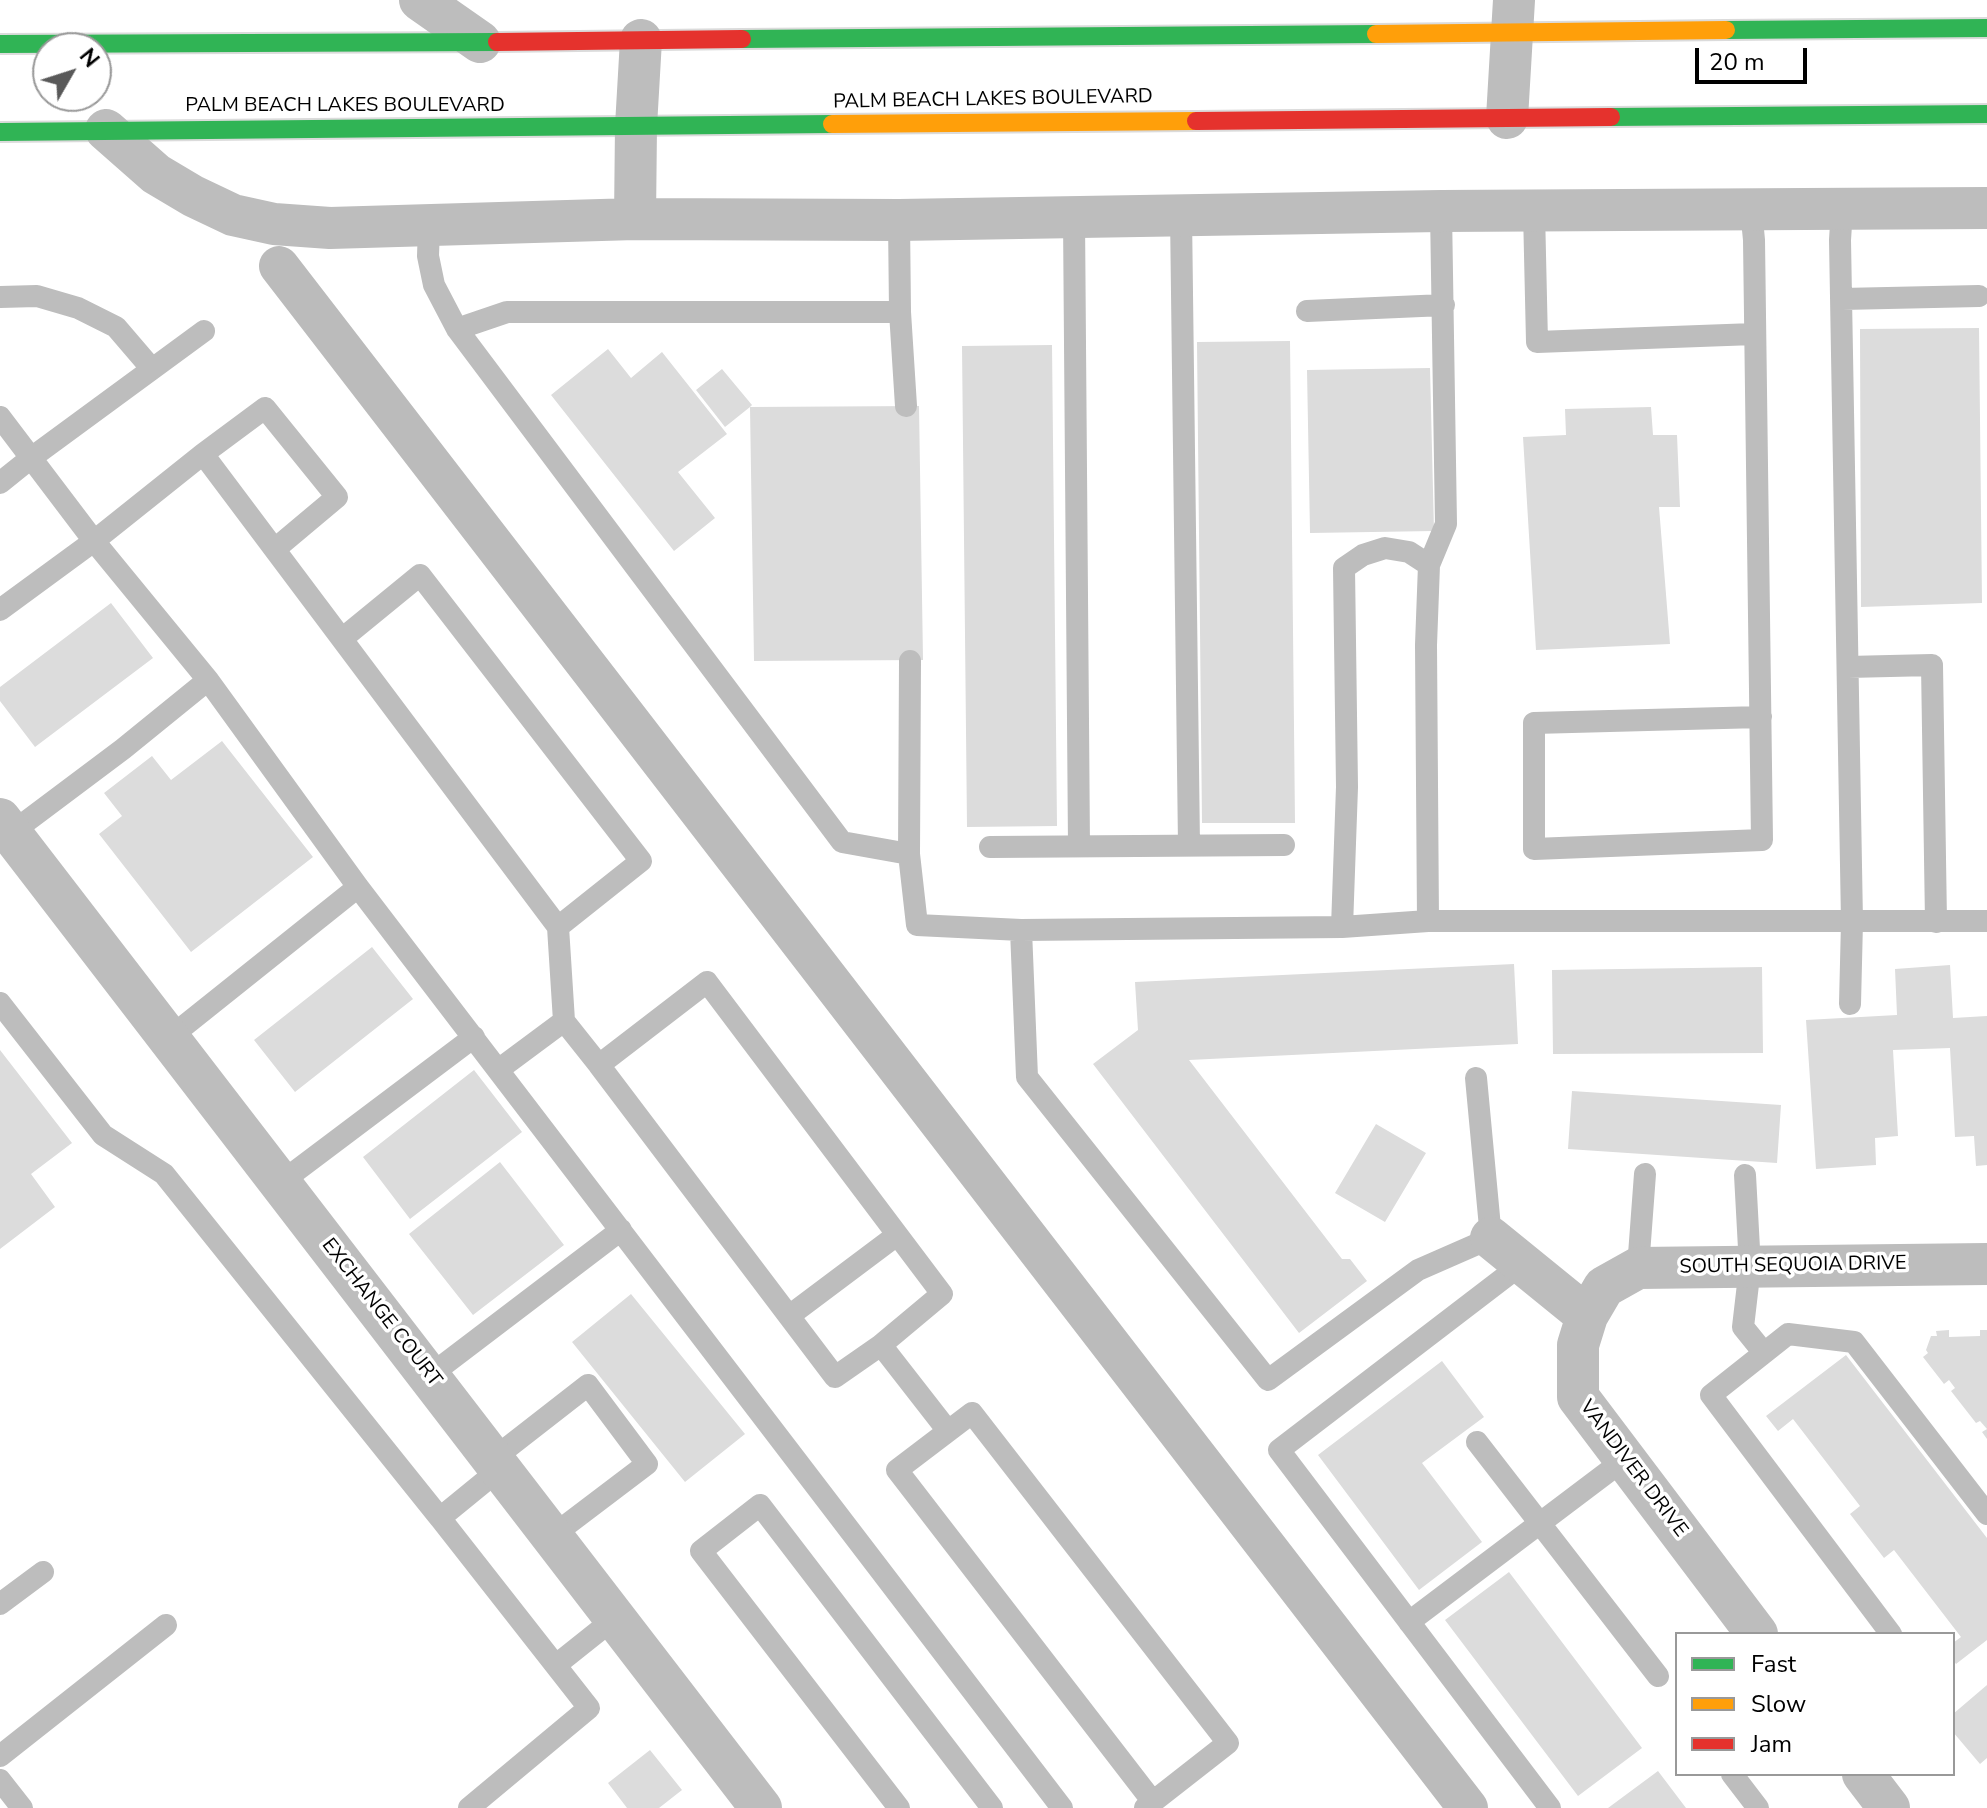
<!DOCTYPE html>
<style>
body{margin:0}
#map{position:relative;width:1987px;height:1808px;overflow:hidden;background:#fff;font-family:"Nunito Sans",sans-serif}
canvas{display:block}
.legend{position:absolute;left:1675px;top:1632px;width:280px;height:144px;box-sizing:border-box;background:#fff;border:2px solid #999;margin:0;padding:10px 14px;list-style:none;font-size:24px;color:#000}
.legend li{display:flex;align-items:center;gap:16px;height:40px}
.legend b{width:40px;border:2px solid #999}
.north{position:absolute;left:32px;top:32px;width:80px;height:80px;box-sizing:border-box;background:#fff;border:2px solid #999;border-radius:50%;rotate:51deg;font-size:22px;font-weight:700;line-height:32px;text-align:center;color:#000}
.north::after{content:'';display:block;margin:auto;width:28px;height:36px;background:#595959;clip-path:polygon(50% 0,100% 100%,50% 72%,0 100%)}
.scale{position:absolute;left:1695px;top:48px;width:112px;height:36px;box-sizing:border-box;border:4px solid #000;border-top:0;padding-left:10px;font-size:24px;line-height:28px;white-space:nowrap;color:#000;-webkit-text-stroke:6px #fff;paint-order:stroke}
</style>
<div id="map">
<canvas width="1987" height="1808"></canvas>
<ul class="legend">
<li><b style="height:10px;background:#30b455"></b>Fast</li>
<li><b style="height:10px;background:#ff9f0a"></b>Slow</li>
<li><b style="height:10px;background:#e5322d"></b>Jam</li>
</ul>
<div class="north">N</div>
<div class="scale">20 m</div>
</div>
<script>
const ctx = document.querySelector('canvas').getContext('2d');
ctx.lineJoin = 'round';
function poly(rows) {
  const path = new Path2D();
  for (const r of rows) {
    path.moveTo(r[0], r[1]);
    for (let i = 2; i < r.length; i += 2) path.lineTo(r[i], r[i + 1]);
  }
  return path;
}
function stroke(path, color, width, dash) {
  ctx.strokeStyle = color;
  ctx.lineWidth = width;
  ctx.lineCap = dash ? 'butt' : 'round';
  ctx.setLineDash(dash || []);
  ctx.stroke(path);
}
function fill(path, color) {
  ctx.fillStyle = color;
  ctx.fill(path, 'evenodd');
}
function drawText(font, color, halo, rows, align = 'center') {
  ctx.font = font + ' "Nunito Sans",sans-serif';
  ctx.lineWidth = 7;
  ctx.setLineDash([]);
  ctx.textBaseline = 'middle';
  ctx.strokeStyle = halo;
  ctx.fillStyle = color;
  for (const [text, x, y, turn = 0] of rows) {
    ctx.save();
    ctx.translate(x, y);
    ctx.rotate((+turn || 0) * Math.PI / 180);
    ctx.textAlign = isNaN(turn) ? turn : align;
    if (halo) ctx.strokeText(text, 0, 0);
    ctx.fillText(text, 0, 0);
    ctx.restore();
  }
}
stroke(poly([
 [279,266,1468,1808]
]), '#bbb', 40);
fill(poly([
 [1979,328,1982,603,1861,607,1860,329],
 [1290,341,1295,823,1202,823,1197,342],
 [1052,345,1057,826,967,827,962,346],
 [608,349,631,378,662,352,727,434,678,472,715,518,674,551,551,395],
 [1430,368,1434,531,1310,533,1307,370],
 [722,369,752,405,750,407,919,406,923,660,754,661,750,407,725,427,696,390],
 [1651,407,1653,435,1677,435,1680,507,1659,507,1670,644,1536,650,1523,437,1566,435,1565,409],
 [111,603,153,658,35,747,0,701,0,687],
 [222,741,313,857,191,952,99,834,122,816,104,793,152,756,171,780],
 [372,947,413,999,295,1092,254,1040],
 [1514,964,1518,1044,1189,1060,1342,1259,1350,1259,1367,1281,1299,1333,1093,1064,1138,1030,1135,982],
 [1950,965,1953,1018,1987,1016,1987,1165,1976,1166,1974,1136,1955,1137,1950,1048,1893,1050,1898,1136,1875,1138,1876,1165,1816,1169,1806,1020,1897,1015,1895,969],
 [1762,967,1763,1053,1553,1054,1552,970],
 [0,1050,72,1143,31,1174,55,1207,0,1249],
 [474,1070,522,1132,410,1219,363,1157],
 [1572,1091,1781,1105,1777,1163,1568,1149],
 [1376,1124,1426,1153,1385,1222,1335,1193],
 [500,1162,564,1245,473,1315,409,1234],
 [631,1294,745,1434,685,1482,572,1342],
 [1949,1330,1949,1337,1980,1336,1980,1330,1987,1330,1987,1439,1982,1432,1987,1429,1980,1421,1976,1423,1951,1391,1955,1388,1949,1380,1944,1384,1923,1357,1928,1353,1926,1350,1931,1336,1937,1336,1936,1331],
 [1846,1355,1987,1538,1987,1640,1956,1664,1953,1660,1953,1643,1961,1637,1894,1550,1884,1558,1850,1514,1860,1506,1793,1419,1778,1431,1766,1416],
 [1442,1361,1484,1417,1422,1463,1482,1542,1419,1590,1318,1455],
 [1509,1572,1642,1748,1578,1796,1445,1620],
 [1987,1685,1987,1758,1980,1764,1953,1732,1953,1714],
 [650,1750,682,1790,659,1808,627,1808,608,1783],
 [1658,1771,1686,1808,1608,1808]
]), '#dcdcdc');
const fast = poly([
 [1726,30,1987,28],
 [742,39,1376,34],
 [0,44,497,42],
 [1611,117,1987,114],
 [0,132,832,124]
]);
const slow = poly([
 [1376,34,1726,30],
 [832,124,1196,121]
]);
const jam = poly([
 [497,42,742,39],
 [1196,121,1611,117]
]);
stroke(fast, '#dbdbdb', 22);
stroke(slow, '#dbdbdb', 22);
stroke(jam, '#dbdbdb', 22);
stroke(poly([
 [1751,209,1754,240,1762,840,1534,849,1534,723,1761,717],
 [1842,209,1840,240,1852,922,1850,1004],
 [1534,211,1537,342,1754,334],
 [1181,214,1189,845],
 [1074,218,1079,846],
 [899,220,900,312,906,406],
 [429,225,428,256,434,285,457,329,842,842,909,854,910,661],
 [0,297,37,296,78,308,116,327,152,369],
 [1842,299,1979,296],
 [1307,311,1444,305],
 [457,329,507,312,900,312],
 [0,417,94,541,208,680,358,887,1062,1808],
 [203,454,558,927,564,1021],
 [0,483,31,458,204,331],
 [0,610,94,541,203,454,265,408,337,497,275,549],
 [343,638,420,575,641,861,558,927],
 [1848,667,1932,665,1936,922],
 [11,833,123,749,208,680],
 [990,847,1284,845],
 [909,854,917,925,1021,930],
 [1428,921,1426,645,1429,565,1446,524,1441,211],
 [1342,927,1347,787,1344,568,1363,555,1385,548,1409,552,1429,565],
 [0,1003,103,1135,164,1174,440,1518],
 [169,1038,358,887],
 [498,1070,564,1021,599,1065],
 [1476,1078,1491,1238,1418,1270,1268,1380,1027,1077,1021,930,1342,927,1428,921,1987,921],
 [1745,1175,1750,1267,1743,1327,1764,1353],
 [280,1183,474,1037],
 [1522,1264,1279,1450,1550,1808],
 [1638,1268,1645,1174],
 [789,1316,897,1235],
 [881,1345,835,1377,599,1065,707,982,942,1294,881,1345,948,1431],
 [429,1376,621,1230],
 [1477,1442,1658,1676],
 [493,1459,588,1385,647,1464,552,1536],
 [0,1604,43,1572],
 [1409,1622,1625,1459],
 [1891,1634,1711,1395,1788,1334,1854,1342,1987,1514],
 [556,1665,615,1618],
 [0,1756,166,1625],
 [1732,1774,1758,1808],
 [0,1780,22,1808],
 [469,1808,589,1708,440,1518,500,1469],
 [899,1808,701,1551,760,1505,992,1808],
 [1145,1808,1228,1743,972,1413,897,1470,1153,1802]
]), '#bdbdbd', 22);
stroke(poly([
 [420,0,480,42],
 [1507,118,1514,0],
 [106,130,156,174,193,196,233,215,274,224,330,228,635,219,899,220,1441,211,1987,208],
 [635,219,636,126,641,40],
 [0,819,761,1808],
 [1491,1238,1587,1316],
 [1757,1634,1578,1397,1578,1345,1587,1316,1604,1287,1638,1268,1987,1264],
 [1863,1774,1889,1808]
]), '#bdbdbd', 42);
stroke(fast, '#30b455', 18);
stroke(slow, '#ff9f0a', 18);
stroke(jam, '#e5322d', 18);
drawText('20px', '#000', '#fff', [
 ["PALM BEACH LAKES BOULEVARD",993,100,-1],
 ["PALM BEACH LAKES BOULEVARD",345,106],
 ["SOUTH SEQUOIA DRIVE",1793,1266,-1],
 ["EXCHANGE COURT",381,1313,52],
 ["VANDIVER DRIVE",1633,1469,53]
]);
</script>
